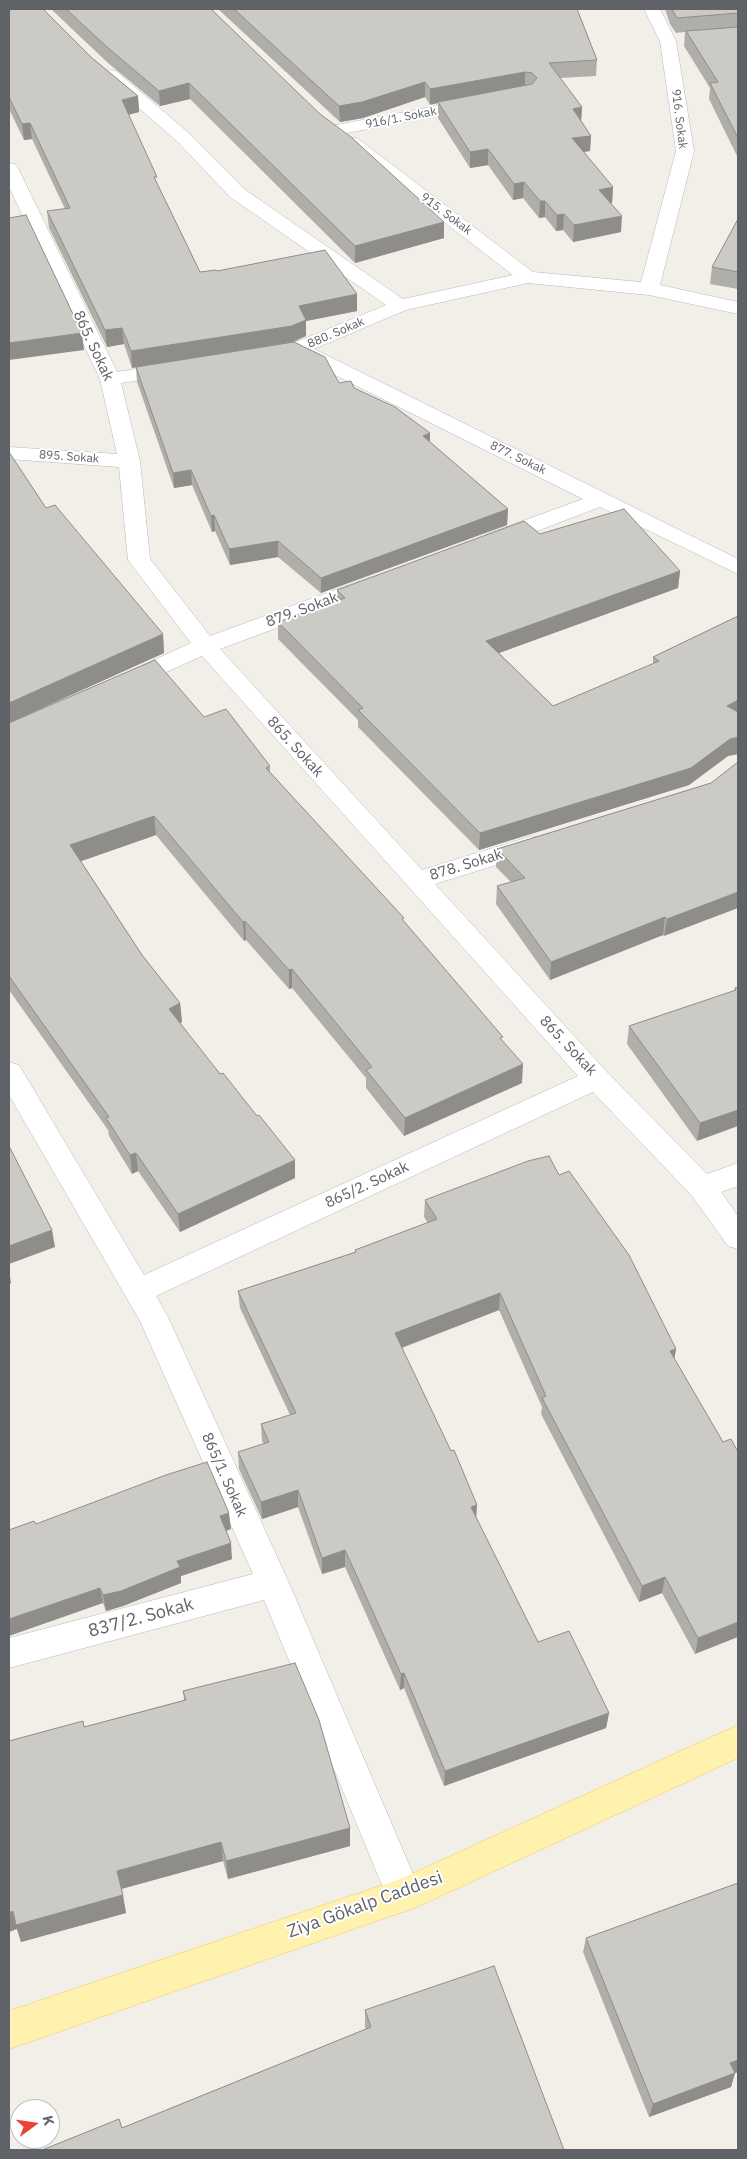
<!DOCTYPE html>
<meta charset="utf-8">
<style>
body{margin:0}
#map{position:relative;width:747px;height:2159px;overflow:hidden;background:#f1efe8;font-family:"IBM Plex Sans",sans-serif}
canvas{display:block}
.frame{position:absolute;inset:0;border:10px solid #5f6368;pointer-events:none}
.north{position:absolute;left:10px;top:2099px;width:50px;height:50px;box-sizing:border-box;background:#fff;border:1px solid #bfc1c3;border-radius:50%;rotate:76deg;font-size:14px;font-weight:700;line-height:20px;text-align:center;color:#5f6368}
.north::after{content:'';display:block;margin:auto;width:18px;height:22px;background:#ea4335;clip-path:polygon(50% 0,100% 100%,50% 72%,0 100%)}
</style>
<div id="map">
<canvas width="747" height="2159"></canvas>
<div class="frame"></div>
<div class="north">K</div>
</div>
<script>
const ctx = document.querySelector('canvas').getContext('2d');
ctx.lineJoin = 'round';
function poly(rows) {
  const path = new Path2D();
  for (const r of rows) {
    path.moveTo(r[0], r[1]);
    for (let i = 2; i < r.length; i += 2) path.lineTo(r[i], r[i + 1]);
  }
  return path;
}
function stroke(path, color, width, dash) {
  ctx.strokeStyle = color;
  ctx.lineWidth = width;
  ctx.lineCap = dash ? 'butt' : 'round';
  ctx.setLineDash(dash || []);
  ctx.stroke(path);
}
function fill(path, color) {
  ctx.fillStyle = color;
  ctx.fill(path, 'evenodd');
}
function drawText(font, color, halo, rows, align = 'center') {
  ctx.font = font + ' "IBM Plex Sans",sans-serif';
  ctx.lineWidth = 4;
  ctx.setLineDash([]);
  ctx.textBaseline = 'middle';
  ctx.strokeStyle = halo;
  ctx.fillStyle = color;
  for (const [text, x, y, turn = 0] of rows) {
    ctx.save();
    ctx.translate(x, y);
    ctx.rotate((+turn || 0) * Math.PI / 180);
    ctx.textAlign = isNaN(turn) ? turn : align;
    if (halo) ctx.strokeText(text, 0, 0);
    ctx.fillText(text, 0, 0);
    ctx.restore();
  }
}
const minor = poly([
 [644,9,660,9,676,41,694,151,660,285,738,302,738,314,649,295,528,283,406,310,314,349,738,559,738,574,600,507,503,544,495,546,487,544,484,539,487,534,583,499,295,355,280,354,277,350,280,346,294,343,386,305,230,197,179,143,101,75,104,71,110,70,116,71,191,135,244,189,403,299,513,275,345,146,342,142,345,138,357,138,533,272,641,282,676,151,660,41,644,9],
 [474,99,480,100,483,104,480,108,336,135,330,134,327,130,330,126,336,125,474,99],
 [9,163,15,164,18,168,117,372,173,363,180,365,183,369,180,373,173,375,121,383,140,461,150,559,210,636,365,579,373,577,381,579,384,584,381,589,220,649,422,870,532,836,541,839,545,845,541,851,435,884,607,1072,707,1174,738,1163,738,1186,721,1192,738,1216,738,1249,728,1246,692,1196,593,1092,156,1296,168,1317,289,1583,422,1895,417,1907,404,1912,391,1907,264,1600,9,1668,9,1638,253,1574,140,1321,9,1095,9,1062,19,1065,144,1275,578,1076,202,656,135,686,127,688,119,686,115,681,119,676,191,643,128,560,119,467,9,459,9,447,117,454,100,379,9,187,9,163]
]);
const major = poly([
 [738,1725,738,1758,417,1907,9,2049,9,2011,398,1880,738,1725]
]);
stroke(minor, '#b5b8bc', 1);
stroke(major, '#f2c960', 1);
fill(minor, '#fff');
fill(major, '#fff2af');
fill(poly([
 [9,9,92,58,138,96,139,112,128,115,157,184,200,272,217,271,357,311,306,321,306,336,294,342,339,383,354,388,430,433,430,442,508,509,507,525,321,593,278,557,230,565,215,531,212,532,192,485,174,488,137,382,136,367,132,368,124,344,107,347,49,228,47,211,65,209,32,139,24,140,9,109],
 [51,9,211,9,444,238,355,263,190,99,160,106,108,63],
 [218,9,577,9,597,60,596,76,560,78,582,107,581,121,591,136,590,151,584,152,613,187,612,203,611,203,621,232,573,242,563,230,556,231,545,217,539,218,523,198,513,200,488,165,470,168,438,118,438,103,430,105,425,97,363,118,340,122],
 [665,9,738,9,738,158,709,99,710,88,684,46,685,32,676,33,670,24],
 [738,219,738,289,710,284,712,267],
 [9,452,46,508,163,634,164,653,29,714,204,717,270,766,270,772,404,922,503,1041,522,1083,404,1136,366,1088,366,1078,292,988,289,989,246,940,244,941,156,835,81,861,142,955,180,1003,182,1022,180,1023,295,1178,180,1232,138,1171,132,1174,109,1136,108,1130,9,990],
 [540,534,680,571,678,588,499,653,553,706,653,664,653,657,738,616,738,755,738,754,728,756,689,785,479,850,358,727,358,720,278,639,278,622,337,601,337,590],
 [711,783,664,936,663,935,550,980,496,904,497,886,511,882,496,867,497,849],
 [738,987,697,1141,627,1044,629,1026,734,991,735,988],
 [559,1175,676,1349,674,1359,723,1442,738,1452,695,1654,662,1593,639,1602,541,1414,542,1407,499,1310,402,1348,476,1518,538,1642,609,1713,606,1728,444,1786,404,1688,400,1690,345,1567,322,1574,298,1507,262,1519,239,1469,238,1452,264,1444,262,1441,261,1424,290,1415,240,1308,238,1291,355,1252,355,1250,428,1223,424,1217,425,1200],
 [36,1524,231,1529,226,1531,232,1559,181,1576,181,1583,123,1606,106,1611,103,1603],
 [183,1691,350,1828,350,1846,228,1879,223,1861,121,1889,126,1913,21,1942,17,1929,84,1727,184,1700],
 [738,1883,738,2072,735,2073,731,2087,649,2117,583,1952,586,1938],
 [365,2010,564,2150,122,2128,366,2029,365,2027]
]), '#afaea9');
fill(poly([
 [525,72,525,87,438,102,438,103,430,105,430,89],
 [425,82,425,97,363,118,340,122,339,106],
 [189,83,190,99,160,106,159,91],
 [138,96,139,112,123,116,122,100],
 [582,107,581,123,573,109],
 [30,123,32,139,24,140,22,124],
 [591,136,590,151,571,154,572,138],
 [488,149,488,165,470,168,470,152],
 [524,182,523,198,513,200,514,184],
 [613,187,612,203,598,206,599,190],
 [540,201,545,201,545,217,539,218],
 [564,214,563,230,556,231,557,215],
 [622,216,621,232,573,242,574,225],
 [444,222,444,238,355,263,355,246],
 [357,294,357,311,306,321,306,336,292,342,132,368,131,351,299,306],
 [122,328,124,344,107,347,105,330],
 [82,333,84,350,9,360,9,343],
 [430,433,430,448,423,436],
 [191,470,192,485,174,488,173,473],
 [508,509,507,525,321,593,321,578],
 [214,515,215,531,212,532,211,516],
 [278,541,278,557,230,565,229,549],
 [680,571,678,588,485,658,486,641],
 [163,634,164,653,9,723,9,703],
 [738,700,738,716,727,706],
 [738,737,738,754,728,756,689,785,479,850,480,833,730,739],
 [154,816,156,835,73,864,70,845],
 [738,892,738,908,664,936,667,919],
 [665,917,663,935,550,980,551,962],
 [245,921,246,940,244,941,243,922],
 [292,969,292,988,289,989,289,970],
 [180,1003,182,1022,170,1027,169,1009],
 [523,1064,522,1083,404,1136,405,1118],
 [738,1110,738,1126,697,1141,700,1123],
 [136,1153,138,1171,132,1174,130,1155],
 [295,1160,295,1178,180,1232,178,1214],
 [52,1230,55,1247,9,1264,9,1246],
 [9,1270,11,1283,9,1284],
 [500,1293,499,1310,395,1350,395,1333],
 [676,1349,673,1366,670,1351],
 [298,1490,298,1507,262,1519,261,1502],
 [477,1505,476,1522,471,1507],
 [229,1513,231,1529,221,1532,220,1516],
 [231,1543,232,1559,181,1576,181,1583,123,1606,106,1611,103,1595,177,1561],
 [345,1550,345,1567,322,1574,322,1558],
 [665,1577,662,1593,639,1602,642,1586],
 [100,1588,103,1603,9,1636,9,1619],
 [738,1622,738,1637,695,1654,698,1638],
 [404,1673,404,1688,400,1690,401,1674],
 [609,1713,606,1728,444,1786,445,1771],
 [350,1828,350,1846,228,1879,226,1861],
 [221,1842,223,1861,121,1889,117,1871],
 [123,1895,126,1913,21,1942,17,1929,9,1932,9,1913,13,1911],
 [738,2060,738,2072,726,2076,730,2063],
 [735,2073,731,2087,649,2117,653,2104]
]), '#8f8d8a');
const building = poly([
 [9,9,43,9,92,58,138,96,122,100,157,177,154,177,200,272,216,270,217,271,325,250,357,294,299,306,306,320,292,326,131,351,122,328,105,330,47,211,70,208,30,123,22,124,9,97,9,9],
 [66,9,211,9,320,114,351,137,444,222,355,246,189,83,159,91,107,47,66,9],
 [234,9,577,9,597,60,549,63,582,107,573,109,591,136,572,138,613,187,599,190,622,216,574,225,564,214,557,215,545,201,540,201,524,182,514,184,488,149,470,152,438,102,532,84,537,78,532,73,525,72,430,89,425,82,362,102,339,106,234,9],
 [672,9,738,9,738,13,677,18,672,9],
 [738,27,738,138,710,83,718,82,686,31,738,27],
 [26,215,82,333,9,343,9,218,26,215],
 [738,219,738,272,712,267,738,219],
 [294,342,325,357,339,383,351,381,354,388,395,407,430,433,423,436,508,509,321,578,278,541,229,549,214,515,211,516,191,470,173,473,136,367,294,342],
 [9,452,46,508,55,505,163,634,9,703,9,452],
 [624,509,680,571,486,641,553,706,659,661,653,657,738,616,738,700,727,706,738,712,738,737,730,739,691,768,480,833,358,710,363,708,278,622,345,598,337,590,524,521,540,534,624,509],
 [155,660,204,717,226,709,270,766,266,768,404,918,402,919,503,1037,500,1038,523,1064,405,1118,366,1070,372,1067,292,969,289,970,245,921,243,922,154,816,70,845,142,955,180,1003,169,1009,220,1074,223,1073,257,1116,259,1115,295,1160,178,1214,136,1153,130,1155,106,1118,109,1117,9,976,9,723,155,660],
 [738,762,738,892,667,919,665,917,551,962,497,886,525,878,497,849,711,783,738,762],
 [738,987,738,1110,700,1123,629,1026,736,990,735,988,738,987],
 [9,1146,52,1230,9,1246,9,1146],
 [549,1156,559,1175,569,1171,629,1255,676,1349,670,1351,723,1442,731,1439,738,1452,738,1622,698,1638,665,1577,642,1586,542,1398,546,1396,500,1293,395,1333,451,1451,454,1450,477,1505,471,1507,538,1642,569,1631,609,1713,445,1771,404,1673,401,1674,345,1550,322,1558,298,1490,261,1502,238,1452,269,1442,261,1424,296,1413,238,1291,356,1252,355,1250,437,1219,425,1200,528,1161,549,1156],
 [207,1462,229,1513,220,1516,231,1543,177,1561,180,1567,121,1591,103,1595,100,1588,9,1619,9,1530,34,1521,36,1524,166,1475,207,1462],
 [295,1663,319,1720,350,1828,226,1861,221,1842,117,1871,123,1895,16,1925,13,1911,9,1913,9,1741,83,1721,84,1727,186,1700,183,1691,295,1663],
 [738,1883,738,2060,730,2063,735,2073,653,2104,586,1938,738,1883],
 [494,1966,564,2150,42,2150,119,2119,122,2128,371,2027,365,2010,494,1966]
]);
fill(building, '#cccac5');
stroke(building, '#8f8d8a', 1);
drawText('12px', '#5f6368', '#fff', [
 ["916/1. Sokak",401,118,-11],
 ["916. Sokak",679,119,83],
 ["915. Sokak",446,214,37],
 ["880. Sokak",336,333,-23],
 ["895. Sokak",69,457,4],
 ["877. Sokak",518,458,26]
]);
drawText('15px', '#5f6368', '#fff', [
 ["865. Sokak",93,346,65],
 ["879. Sokak",302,610,-20],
 ["865. Sokak",295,747,48],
 ["878. Sokak",466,865,-17],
 ["865. Sokak",568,1046,47],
 ["865/2. Sokak",367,1185,-25],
 ["865/1. Sokak",224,1475,66]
]);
drawText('18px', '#5f6368', '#fff', [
 ["837/2. Sokak",141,1618,-15],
 ["Ziya Gökalp Caddesi",365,1905,-20]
]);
</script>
